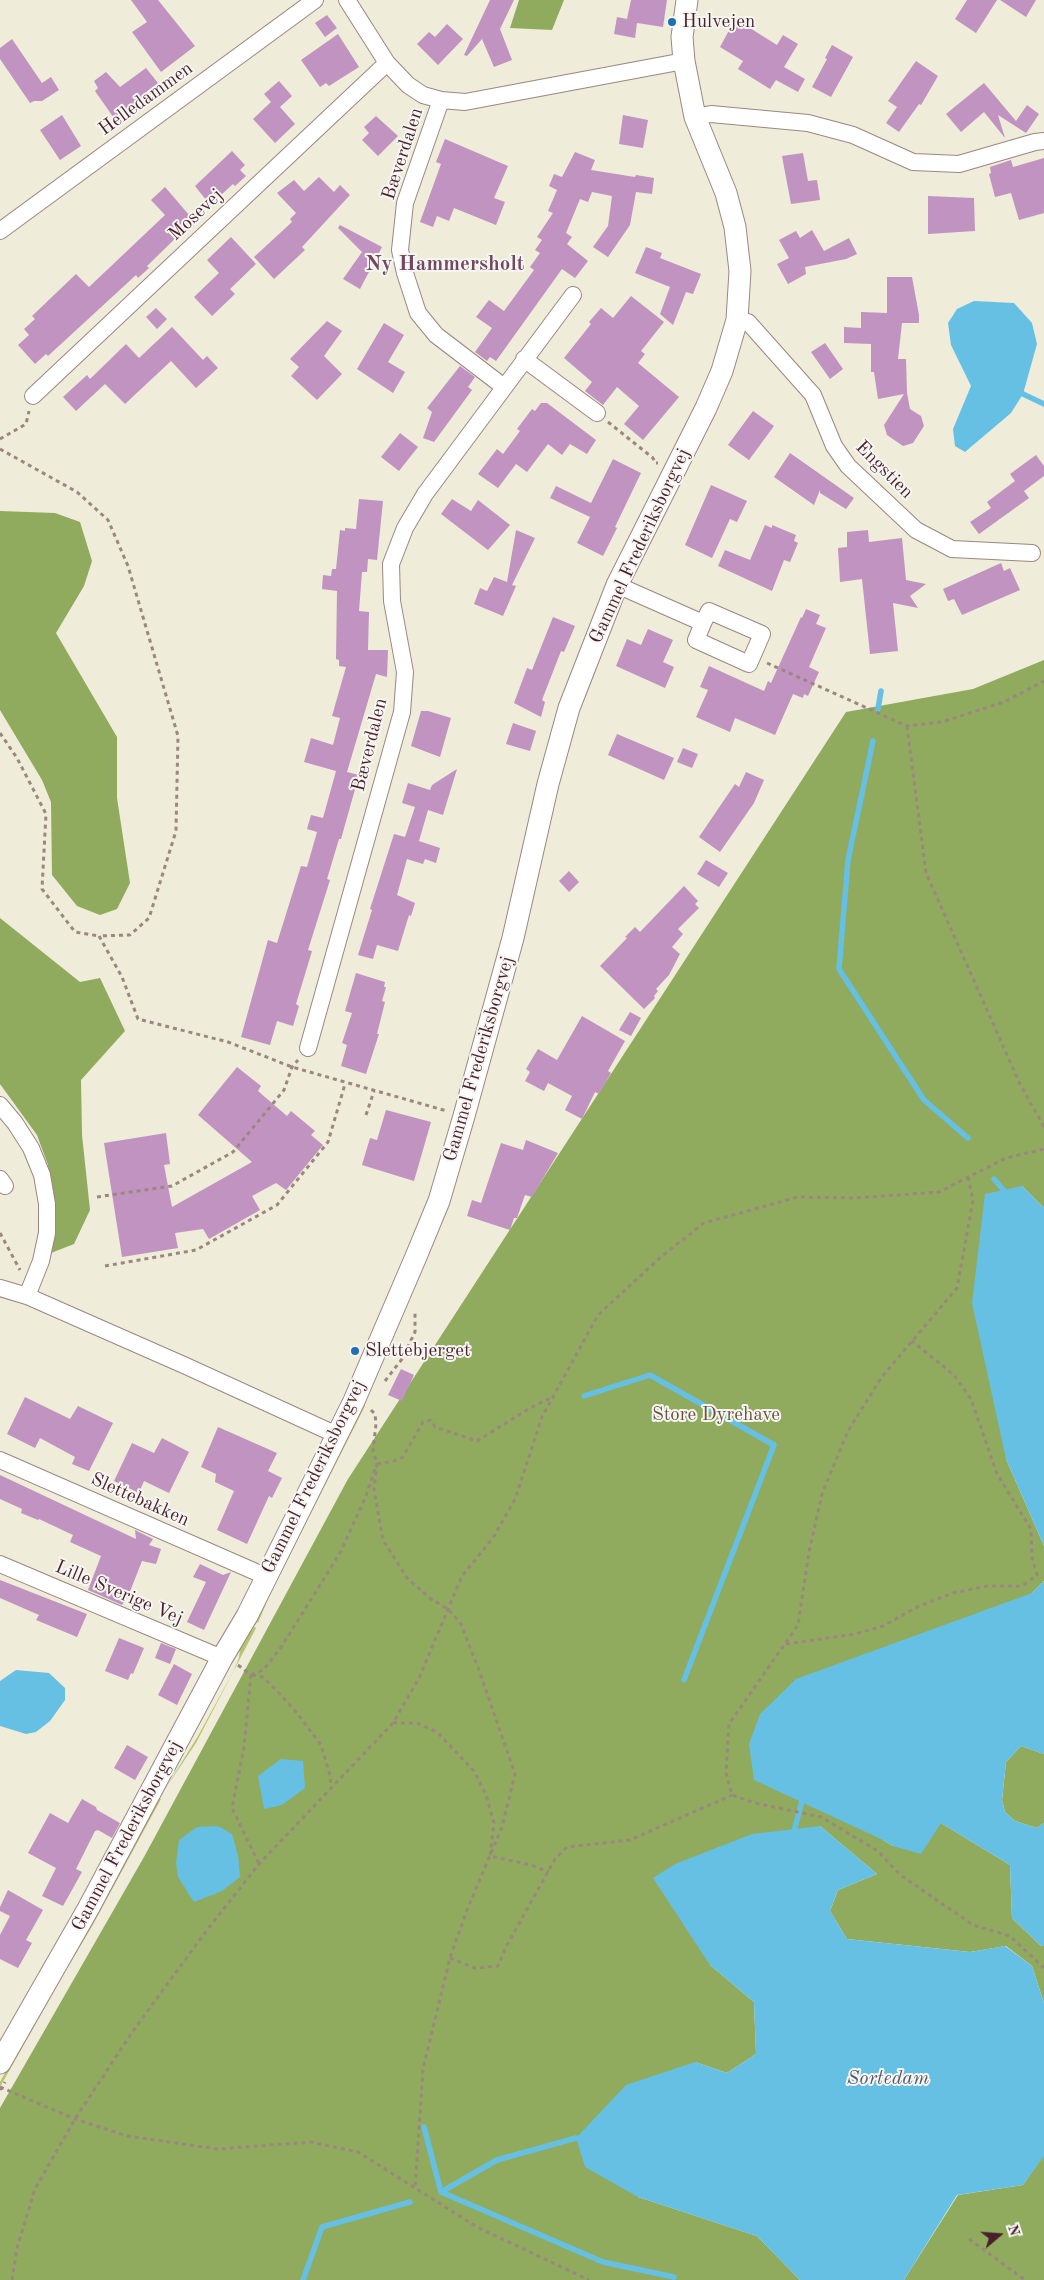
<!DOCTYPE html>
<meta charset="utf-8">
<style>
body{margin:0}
#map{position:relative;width:1044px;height:2280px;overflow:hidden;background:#efecda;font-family:"Old Standard TT",serif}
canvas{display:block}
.north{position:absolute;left:974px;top:2210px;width:50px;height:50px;-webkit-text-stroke:4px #f6f6f2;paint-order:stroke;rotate:72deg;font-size:14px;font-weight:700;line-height:20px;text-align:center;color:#4a1f2b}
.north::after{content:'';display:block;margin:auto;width:18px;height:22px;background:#4a1f2b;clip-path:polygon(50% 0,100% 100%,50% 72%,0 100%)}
</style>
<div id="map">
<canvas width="1044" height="2280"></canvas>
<div class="north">N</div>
</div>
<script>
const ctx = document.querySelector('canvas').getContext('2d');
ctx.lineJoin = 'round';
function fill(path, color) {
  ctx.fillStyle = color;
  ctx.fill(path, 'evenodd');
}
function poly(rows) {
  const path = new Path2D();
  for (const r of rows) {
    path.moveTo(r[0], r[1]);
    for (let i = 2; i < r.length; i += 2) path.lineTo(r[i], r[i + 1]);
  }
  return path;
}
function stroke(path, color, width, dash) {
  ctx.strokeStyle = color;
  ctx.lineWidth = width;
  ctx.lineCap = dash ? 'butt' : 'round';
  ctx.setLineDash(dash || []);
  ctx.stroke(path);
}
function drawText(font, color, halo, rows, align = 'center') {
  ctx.font = font + ' "Old Standard TT",serif';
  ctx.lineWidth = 4;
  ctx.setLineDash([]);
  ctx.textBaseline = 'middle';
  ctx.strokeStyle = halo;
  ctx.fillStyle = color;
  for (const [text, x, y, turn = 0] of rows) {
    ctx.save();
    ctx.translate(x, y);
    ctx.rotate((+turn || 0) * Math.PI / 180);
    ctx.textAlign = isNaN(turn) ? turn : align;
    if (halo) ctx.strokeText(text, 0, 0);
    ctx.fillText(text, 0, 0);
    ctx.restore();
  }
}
fill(poly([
 [363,1404,365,1406,270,1594,258,1623,257,1622,271,1587],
 [254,1627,256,1628,196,1743,165,1789,198,1736,233,1672,239,1658,240,1648],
 [159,1798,161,1799,91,1928,63,1975,62,1974],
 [56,1983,58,1984,0,2087,0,2082]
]), '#b6c669');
fill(poly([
 [519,0,564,0,552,30,510,28],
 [0,511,55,513,80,522,92,561,84,586,56,633,117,737,117,798,130,883,117,909,100,915,77,906,52,875,51,802,42,780,0,710],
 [1044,660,1044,1208,1022,1186,1006,1459,1044,1546,1044,1581,1032,1593,883,1840,893,1846,941,1823,1010,1865,1012,1918,1041,1946,1044,1946,1044,2003,1032,1966,1006,1946,970,1952,847,1939,830,1911,838,1890,877,1874,820,1826,710,1965,754,2002,756,2054,727,2073,695,2062,638,2197,757,2236,800,2280,0,2280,0,2108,144,1857,348,1479,846,712,973,689],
 [0,918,80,982,100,978,125,1031,81,1080,82,1135,90,1210,74,1244,51,1253,48,1165,37,1135,0,1084],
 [1021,1746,1044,1754,1044,1823,1037,1828,1015,1821,1005,1812,1002,1800,1006,1762],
 [1044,2155,1044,2280,904,2280,958,2195,1023,2185]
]), '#90ab5d');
fill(poly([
 [974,301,1014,303,1032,323,1037,344,1023,394,1011,413,965,452,955,446,953,429,971,386,951,345,948,323,957,309],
 [1022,1186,1044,1208,1044,1546,1006,1459,972,1303,985,1194],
 [1044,1581,1044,1754,1021,1746,1006,1762,1002,1800,1005,1812,1015,1821,1037,1828,1044,1823,1044,1946,1041,1946,1012,1918,1010,1865,941,1823,921,1854,893,1846,883,1840,754,1780,749,1744,760,1714,796,1679,1032,1593],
 [16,1670,49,1673,65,1688,65,1700,50,1721,36,1732,26,1734,0,1726,0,1681],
 [281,1759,303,1761,305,1788,282,1805,264,1809,258,1776],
 [218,1826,232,1834,238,1855,240,1877,222,1891,194,1902,178,1877,176,1863,179,1840,197,1827],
 [820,1826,877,1874,838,1890,830,1911,847,1939,970,1952,1005,1946,1032,1966,1044,2003,1044,2156,1023,2185,957,2195,904,2280,800,2280,757,2236,638,2197,585,2167,576,2138,626,2085,695,2062,727,2073,756,2054,754,2002,710,1965,653,1878,675,1864,752,1834]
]), '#65c0e3');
stroke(poly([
 [1023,394,1044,404],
 [878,709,881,691],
 [873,741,848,860,839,969,924,1100,968,1138],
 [994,1179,1007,1194],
 [584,1396,650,1375,774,1445,684,1680],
 [793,1835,803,1797],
 [424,2127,441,2192],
 [441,2192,603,2262,674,2277],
 [441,2192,497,2160,576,2138],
 [303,2280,322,2227,410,2202]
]), '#65c0e3', 5.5);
fill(poly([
 [131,0,158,0,195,46,161,72,132,32,147,22],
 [490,0,514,0,500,29,512,60,494,67,482,39,467,56,464,55],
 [631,0,667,0,663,27,637,23,635,38,614,34,617,17,627,19],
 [967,0,997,0,976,33,955,19],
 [1000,0,1036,0,1026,17],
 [327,15,337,28,325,37,315,23],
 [733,23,742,29,745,25,777,45,783,35,798,44,784,67,805,79,798,92,776,80,770,89,738,69,743,61,720,47],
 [447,24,463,39,438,65,417,44,429,32,435,37],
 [338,34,359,67,329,86,326,83,320,87,301,60],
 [12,39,42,83,51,77,59,90,42,101,34,101,30,103,0,59,0,48],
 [832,45,853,57,831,97,812,87,827,59,825,58],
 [916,61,938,76,921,105,919,104,899,132,886,123,897,107,888,101],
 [146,68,158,83,141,96,144,100,133,108,134,109,116,121,95,91,98,88,94,81,106,72,120,87],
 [279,81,292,96,280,107,295,124,275,143,253,119,271,102,264,94],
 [984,83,1016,121,1027,105,1039,114,1026,133,998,115,1005,138,984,112,961,132,946,114],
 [62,115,81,146,60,160,40,130],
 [623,115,648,120,643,148,619,144],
 [376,116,398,136,378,156,362,140,369,133,364,127],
 [445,139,508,166,494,198,505,202,496,225,454,208,449,221,437,216,433,227,420,222,441,164,436,162],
 [232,151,245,165,240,170,246,176,235,186,233,184,210,205,195,186],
 [575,152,595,160,591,170,635,177,636,175,654,178,652,194,636,192,630,225,608,257,593,247,608,226,612,196,592,192,588,202,580,199,566,233,572,237,567,244,588,261,575,278,562,269,496,361,490,357,487,361,475,352,492,328,476,317,489,300,504,311,534,270,530,267,540,253,535,250,542,240,537,237,553,213,548,211,557,190,549,186,554,174,562,177],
 [803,153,808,181,817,180,820,200,791,204,782,156],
 [1044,158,1044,213,1019,220,1011,193,995,197,989,174,991,173,990,167,1011,160,1013,167],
 [319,177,334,192,340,185,350,195,302,247,305,250,274,279,254,257,292,222,290,219,296,213,277,193,294,180,304,191],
 [165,187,196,223,186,233,184,230,147,266,149,268,138,278,136,275,48,356,46,354,35,364,18,345,29,335,24,329,35,319,32,316,76,274,89,287,165,215,151,200],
 [928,196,974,198,975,231,928,234],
 [340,225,382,247,360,289,343,279,362,252,338,228],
 [812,230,824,251,849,238,857,254,846,259,805,267,806,274,788,284,777,264,789,258,779,240,796,231,800,238],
 [231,237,256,264,230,289,235,294,212,316,194,297,219,273,207,260],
 [646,247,662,253,660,258,701,274,693,294,686,292,673,325,660,314,670,287,635,273],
 [887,277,912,277,919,315,919,323,902,323,898,359,906,359,907,393,910,409,921,416,924,426,913,443,903,446,887,435,884,425,904,394,878,399,874,372,871,372,871,344,844,343,844,327,861,328,861,312,887,313],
 [631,296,664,322,641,351,645,354,638,363,679,397,643,440,624,424,639,406,617,387,603,405,585,391,592,382,564,358,591,324,589,322,601,308,613,318],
 [156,308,167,319,157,329,146,317],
 [327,321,342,331,324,356,342,374,317,400,291,376,299,367,290,359],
 [384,323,404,335,388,362,405,372,393,393,357,369],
 [172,327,203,360,207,356,218,368,196,388,171,361,125,404,105,384,76,411,63,397,87,375,90,379,126,344,139,358],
 [825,343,843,369,830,379,811,352],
 [460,366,475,377,468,387,472,390,434,442,423,438,432,412,427,408],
 [541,403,547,403,596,440,587,454,570,444,562,455,548,444,527,472,516,464,498,488,478,474,497,449,503,454,520,431,517,429,532,409,535,411],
 [753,411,774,426,749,460,728,445],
 [400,433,418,447,399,471,381,457],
 [790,453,854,498,846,509,820,493,820,490,814,505,774,477],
 [1036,455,1044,466,1044,476,1024,491,1029,498,979,534,970,522,991,508,987,502,1015,481,1010,474],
 [613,459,641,473,615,527,617,528,603,556,577,543,590,517,550,498,556,486,591,503],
 [711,485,747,501,737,522,730,519,712,558,685,545],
 [359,499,383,501,377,560,368,559,367,572,362,572,359,611,369,612,368,650,388,650,387,677,376,674,347,772,359,775,341,839,339,839,327,879,330,880,308,950,312,951,296,1004,299,1006,293,1026,277,1021,270,1045,241,1037,268,940,277,943,301,866,307,867,317,832,307,829,311,815,323,818,336,771,304,762,311,738,333,745,340,718,332,716,346,667,339,666,339,660,336,659,337,591,322,589,323,575,331,576,332,569,336,569,340,530,345,531,345,528,356,529],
 [452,499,471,511,478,500,510,525,488,550,441,514],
 [765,525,772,528,772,525,796,535,794,541,798,543,790,562,784,560,772,591,718,566,725,550,750,560],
 [516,530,535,538,512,585,516,586,503,616,474,604,480,588,487,591,494,577,507,582],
 [868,530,869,542,902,538,906,580,926,584,910,596,918,608,893,603,898,651,870,654,862,579,840,582,838,548,847,547,847,532],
 [1001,563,1004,571,1010,568,1020,590,962,615,954,599,948,601,943,589],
 [806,609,820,615,816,624,826,628,809,667,819,672,808,696,804,694,803,698,793,694,775,735,735,718,730,732,696,717,708,690,700,687,709,666,764,691,768,681,771,683,801,617,802,618],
 [553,617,575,626,564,652,561,651,542,700,545,702,541,717,514,703,527,668,532,670],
 [648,629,673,640,663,662,674,667,665,688,616,666,627,639,641,645],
 [421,711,428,711,451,718,440,757,411,746],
 [513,723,536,731,530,751,506,744],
 [617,734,674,758,664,780,608,755],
 [683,748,698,754,692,768,677,762],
 [457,769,443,815,428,810,419,841,440,848,436,863,425,859,423,864,407,859,397,895,415,903,411,916,409,915,398,951,377,945,373,959,358,955,372,910,370,909,394,834,405,837,415,807,402,803,408,783,430,790,432,785],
 [746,772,764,780,754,803,720,852,699,837,735,784,739,787],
 [706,860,728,873,719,887,697,874],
 [569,871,579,882,569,892,559,881],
 [684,886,698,901,695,904,699,908,678,929,683,934,672,947,680,954,669,975,656,989,658,991,654,996,655,998,644,1009,600,966,627,938,625,937,635,927,640,932],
 [356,973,385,982,384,987,386,987,382,1001,385,1002,377,1034,379,1034,366,1074,341,1066,347,1045,342,1043,352,1013,345,1011],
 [630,1012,641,1018,631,1036,619,1030],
 [582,1016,625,1041,608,1071,611,1073,599,1094,595,1092,582,1119,565,1110,572,1096,548,1083,544,1091,525,1081,530,1072,526,1069,538,1049,557,1060],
 [237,1067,261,1086,258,1091,287,1116,291,1111,315,1131,311,1135,323,1145,286,1190,276,1183,252,1196,260,1210,209,1239,203,1229,175,1233,178,1248,122,1257,104,1143,166,1133,170,1164,164,1165,172,1207,252,1162,198,1115],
 [386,1110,431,1122,414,1181,362,1165,370,1138,377,1140],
 [526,1140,558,1153,532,1197,525,1195,517,1218,514,1218,510,1230,467,1216,472,1200,481,1203,501,1143,523,1150],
 [401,1369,414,1375,402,1401,388,1395],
 [25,1397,70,1419,78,1406,113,1423,89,1471,72,1464,75,1457,40,1438,35,1448,7,1434],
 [218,1427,277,1453,268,1471,282,1478,272,1498,269,1496,247,1544,217,1530,234,1491,215,1482,216,1474,201,1467],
 [162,1438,189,1452,169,1493,144,1481,139,1493,114,1481,132,1443,154,1453],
 [0,1475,136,1539,135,1530,153,1539,149,1545,161,1549,156,1564,142,1561,129,1594,122,1605,88,1590,101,1556,70,1542,73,1535,39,1519,38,1520,21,1513,22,1509,0,1499],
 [200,1564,223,1575,231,1572,204,1630,187,1622,206,1582,193,1577],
 [0,1580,87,1614,77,1637,36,1620,39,1615,0,1598],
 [119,1638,144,1648,133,1674,131,1673,128,1680,105,1671],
 [161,1643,176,1649,170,1664,155,1658],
 [174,1664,192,1674,177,1705,158,1695],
 [127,1745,148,1757,135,1780,114,1768],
 [82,1799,96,1807,97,1810,120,1823,112,1838,98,1830,95,1831,76,1869,82,1872,63,1906,42,1896,56,1868,28,1853,50,1813,68,1823],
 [8,1890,43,1910,26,1940,32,1943,18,1968,0,1959,0,1935,10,1916,0,1911,0,1907]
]), '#c093c0');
const minor = poly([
 [347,0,387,63,408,85,423,95,441,100,465,102,684,61],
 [441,100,405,203,400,250,405,273,418,313,436,335,504,387],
 [695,117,711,114,808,123,853,135,913,162,959,164,1035,142,1044,141],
 [0,231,315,0],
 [737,320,748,322,813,395,834,446,848,466,916,530,952,549,1032,553],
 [524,359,597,413],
 [33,396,387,63],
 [617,585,703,623,709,611,762,634,749,664,696,640,703,623],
 [308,1048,402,712,405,672,392,601,391,564,405,528,425,494,573,295],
 [0,1105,15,1123,31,1148,42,1175,47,1204,47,1233,41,1261,27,1296],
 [0,1179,5,1186],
 [0,1288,27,1296,186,1366,337,1435],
 [0,1460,265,1576],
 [0,1564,222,1658]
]);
const tertiary = poly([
 [0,2063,88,1909,222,1658,247,1616,354,1401,415,1259,439,1201,464,1116,513,938,548,784,569,708,617,585,706,408,722,371,737,320,740,271,735,227,726,193,695,117,684,61,682,37,687,0]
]);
stroke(minor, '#9c8682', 18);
stroke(tertiary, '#9c8682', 23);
stroke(poly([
 [608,422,653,458,655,463,658,463],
 [0,439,26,424,29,411],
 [0,449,77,492,108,520,128,566,178,736,176,831,149,918,130,935,99,936,122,977,138,1019,228,1042,292,1067,447,1111],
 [767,663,907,726,942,722,1004,702,1044,681],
 [907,726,926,873,1020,1084,1044,1127],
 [0,733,17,758,46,814,42,889,75,932,99,936],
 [366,1115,374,1091],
 [968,1177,973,1200,957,1288,881,1378,848,1431,822,1494,809,1552,798,1625,729,1724,726,1773,732,1795,755,1803,821,1817,878,1851,899,1874,973,1925,1010,1936,1044,1968],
 [97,1197,172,1186,233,1152,284,1090,292,1067,298,1060],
 [0,1233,20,1270],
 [105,1266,196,1250,277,1205,328,1142,345,1084],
 [385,1381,402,1359,415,1332,415,1310],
 [371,1410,375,1414,376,1424,373,1451,377,1463,374,1489,383,1540,407,1578,431,1599,448,1609,460,1622,479,1670,515,1774,502,1827,467,1910,450,1958,423,2069,415,2189],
 [377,1464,394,1461,403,1457,423,1422,431,1420,435,1427,477,1441,530,1408,553,1397],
 [786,1644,855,1634,883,1626,917,1607,953,1593,987,1586,1022,1586,1037,1575,1032,1558,1031,1529,997,1474,971,1399,954,1375,912,1341],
 [238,1665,251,1675,244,1747,232,1808,259,1864],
 [251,1675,263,1670,280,1649,340,1553,366,1496,375,1469],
 [252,1675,263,1677,278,1692,297,1713,321,1745,330,1775,331,1787],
 [393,1723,417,1723,437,1732,474,1771,486,1795,494,1823,490,1856,531,1865,549,1872],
 [450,1958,475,1968,498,1966,506,1947,555,1859,567,1847,630,1840,732,1795],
 [0,2087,75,2119,127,2136,218,2149,311,2142,358,2152,477,2227,589,2280],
 [0,2090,5,2082],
 [969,2239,1025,2280],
 [12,2280,17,2248,35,2189,75,2119,133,2031,207,1930,259,1864,393,1723,419,1678,462,1576,493,1538,515,1499,542,1417,598,1315,662,1256,704,1223,798,1197,855,1198,939,1192,1006,1158,1044,1149]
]), '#9c8682', 3, [4, 4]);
stroke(minor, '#fff', 16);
stroke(tertiary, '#fff', 21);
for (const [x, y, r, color] of [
 [672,22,5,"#1f6fb2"],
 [355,1351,5,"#1f6fb2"]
]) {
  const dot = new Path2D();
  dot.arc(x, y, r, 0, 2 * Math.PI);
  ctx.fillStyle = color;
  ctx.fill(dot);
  stroke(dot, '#f6f6f2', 2);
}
drawText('19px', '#4a1f2b', '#f6f6f2', [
 ["Hulvejen",682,22],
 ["Slettebjerget",365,1351]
], 'left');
drawText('19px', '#4a1f2b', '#f6f6f2', [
 ["Helledammen",146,99,-36],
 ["Bæverdalen",403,154,-72],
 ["Mosevej",196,215,-43],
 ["Engstien",884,470,45],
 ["Gammel Frederiksborgvej",640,546,-65],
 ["Bæverdalen",370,745,-76],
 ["Gammel Frederiksborgvej",479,1059,-74],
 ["Gammel Frederiksborgvej",314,1477,-64],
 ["Slettebakken",140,1500,24],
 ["Lille Sverige Vej",119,1593,23],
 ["Gammel Frederiksborgvej",127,1836,-62]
]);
drawText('19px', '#6a513e', '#f6f6f2', [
 ["Store Dyrehave",716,1415]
]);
drawText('italic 20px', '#53576b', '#f6f6f2', [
 ["Sortedam",888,2079]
]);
drawText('bold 21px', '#73485f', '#f6f6f2', [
 ["Ny Hammersholt",445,264]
]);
</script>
